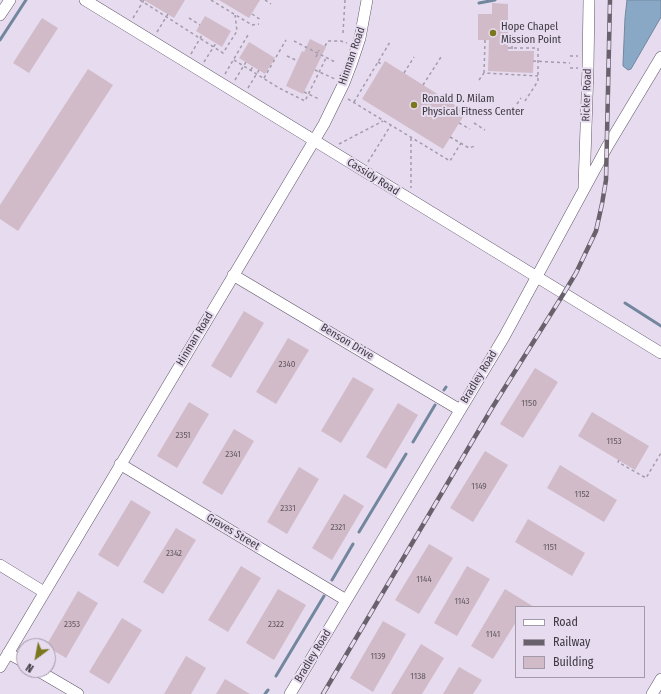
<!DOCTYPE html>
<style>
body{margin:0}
#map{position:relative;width:661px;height:694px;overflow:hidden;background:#e6dbef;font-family:"Fira Sans Condensed",sans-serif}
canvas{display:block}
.legend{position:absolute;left:515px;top:606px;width:130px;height:72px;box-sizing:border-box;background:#e6dbef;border:1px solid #a39aa9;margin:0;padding:5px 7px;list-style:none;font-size:12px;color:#3e3941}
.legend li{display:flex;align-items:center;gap:8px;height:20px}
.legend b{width:20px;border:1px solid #a39aa9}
.north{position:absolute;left:16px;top:638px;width:40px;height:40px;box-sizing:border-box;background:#e6dbef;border:1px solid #a39aa9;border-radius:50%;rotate:212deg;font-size:11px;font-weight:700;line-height:16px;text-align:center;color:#3e3941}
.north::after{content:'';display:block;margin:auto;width:14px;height:18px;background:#7b771d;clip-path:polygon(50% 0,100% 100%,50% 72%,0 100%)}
</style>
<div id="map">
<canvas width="661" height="694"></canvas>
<ul class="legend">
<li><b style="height:5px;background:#fff"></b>Road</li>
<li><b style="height:5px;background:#69626d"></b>Railway</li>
<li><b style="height:11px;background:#d1bbc8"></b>Building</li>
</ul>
<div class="north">N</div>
</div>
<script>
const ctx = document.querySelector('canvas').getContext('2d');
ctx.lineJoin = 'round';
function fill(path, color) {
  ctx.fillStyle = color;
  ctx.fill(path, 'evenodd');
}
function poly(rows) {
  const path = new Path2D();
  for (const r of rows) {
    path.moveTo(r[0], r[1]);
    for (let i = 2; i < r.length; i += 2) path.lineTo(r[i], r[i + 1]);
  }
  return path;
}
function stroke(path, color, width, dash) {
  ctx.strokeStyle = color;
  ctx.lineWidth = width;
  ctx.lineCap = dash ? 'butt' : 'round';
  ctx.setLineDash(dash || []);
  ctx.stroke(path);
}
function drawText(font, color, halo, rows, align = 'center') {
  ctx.font = font + ' "Fira Sans Condensed",sans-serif';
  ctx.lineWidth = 4;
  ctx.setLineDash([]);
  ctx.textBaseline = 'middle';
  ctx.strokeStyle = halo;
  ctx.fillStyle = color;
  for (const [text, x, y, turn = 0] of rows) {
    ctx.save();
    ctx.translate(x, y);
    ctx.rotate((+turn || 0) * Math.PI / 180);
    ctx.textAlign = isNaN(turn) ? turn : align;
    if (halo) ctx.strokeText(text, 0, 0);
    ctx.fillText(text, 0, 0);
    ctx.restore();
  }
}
const water = poly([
 [627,0,661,0,661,17,631,69,628,70,623,66,623,64,625,18,627,0]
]);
fill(water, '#89a8c6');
stroke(water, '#72879e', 1);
stroke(poly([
 [479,3,495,0],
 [0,40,26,0],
 [625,303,661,326],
 [444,390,446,387],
 [413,442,435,405],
 [359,532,406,454],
 [332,580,353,544],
 [276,676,324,596],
 [265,694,268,690]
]), '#72879e', 3);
fill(poly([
 [144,0,185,0,174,18],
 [219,0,260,0,249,18],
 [492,3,508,4,508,51,534,51,533,73,488,71,489,40,478,40,478,14,492,14],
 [205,16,231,31,222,47,196,31],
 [42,18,58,28,29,73,13,63],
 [310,39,326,47,303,94,286,86,302,51,304,52],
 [249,42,275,58,265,74,239,58],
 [385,61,466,112,443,149,362,99],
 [88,69,113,85,18,231,0,219,0,205],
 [244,311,264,323,231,378,211,366],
 [288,338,309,350,276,404,256,392],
 [535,368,558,382,523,438,500,424],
 [353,377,374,389,341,443,321,431],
 [189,402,209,414,177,468,157,456],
 [398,403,418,415,386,469,366,457],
 [592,412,649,446,635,470,578,436],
 [234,429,254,441,222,495,202,483],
 [485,451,508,465,473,522,450,508],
 [560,465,617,500,604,522,547,488],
 [299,467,319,479,287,534,267,522],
 [344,494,364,506,332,560,312,548],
 [131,500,151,512,118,567,98,555],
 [528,519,585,553,572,576,515,542],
 [176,528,196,540,163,594,143,582],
 [429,544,453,558,419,614,395,600],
 [241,566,261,578,228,632,208,620],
 [467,566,490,579,457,636,434,623],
 [278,589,306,605,274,660,246,643],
 [505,589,534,607,516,607,516,622,493,659,471,646],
 [78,591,98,603,66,658,46,646],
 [122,618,142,630,109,684,89,672],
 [383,621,406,634,373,692,350,678],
 [421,644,444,658,422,694,391,694],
 [186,656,206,668,191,694,164,694],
 [459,667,482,680,473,694,443,694],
 [225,679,250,694,216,694]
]), '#d1bbc8');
const minor = poly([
 [85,0,661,353],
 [0,15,10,0],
 [584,187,588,68,589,0],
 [233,275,460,410],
 [120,464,346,600],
 [0,565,44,592],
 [8,653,24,662],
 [0,667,324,124,344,83,352,62,360,38,367,0],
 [37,670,78,694],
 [290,694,504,337,607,147,661,57],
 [652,694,661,679]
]);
stroke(minor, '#5f5566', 12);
stroke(poly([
 [140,0,223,53,237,31,235,15],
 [211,0,252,25,259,24],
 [265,0,271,4],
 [252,14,261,20],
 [133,18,144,0],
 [189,18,200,25],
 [507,27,512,27,512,51],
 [157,32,168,14],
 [343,33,345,0],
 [294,41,335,62],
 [325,46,328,41,341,41,347,43],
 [508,48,538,48,538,81,525,101],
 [191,54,202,35],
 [287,56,298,61],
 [570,56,578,56],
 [316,57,319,50],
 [234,60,279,88,305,101,326,58],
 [533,61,570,63],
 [204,62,216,43],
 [378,62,383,65],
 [570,68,578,68],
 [251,70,253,66],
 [315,70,335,79],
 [404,73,414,57],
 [484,73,485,40],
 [225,74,248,35],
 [264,78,286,40],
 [235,80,246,62],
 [479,80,484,73,538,76],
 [423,85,441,57],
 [248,88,259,70],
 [304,92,319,99],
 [348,99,450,161,461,143],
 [354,102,390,42],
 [517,104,521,98],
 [459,123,470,129],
 [474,123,485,130],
 [450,137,469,148,475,146],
 [411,138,411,188],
 [339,144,383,121],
 [368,162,391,125],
 [619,460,618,462,646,478,661,453]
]), '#a49bab', 1.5, [3, 3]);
stroke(minor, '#fff', 11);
const rail = poly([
 [323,694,492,408,564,293,576,273,596,231,602,204,606,180,610,0]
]);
stroke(rail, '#69626d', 4.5);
stroke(rail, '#e6dbef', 3, [9]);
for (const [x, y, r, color] of [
 [493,33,4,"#7b771d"],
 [414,105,4,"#7b771d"]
]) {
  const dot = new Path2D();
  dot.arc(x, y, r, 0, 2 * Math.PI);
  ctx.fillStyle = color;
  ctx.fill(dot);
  stroke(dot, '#e6dbef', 1.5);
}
drawText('9px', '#635a63', null, [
 ["2340",287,364],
 ["1150",529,403],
 ["2351",183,435],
 ["1153",614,441],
 ["2341",233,454],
 ["1149",479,486],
 ["1152",582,494],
 ["2331",288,508],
 ["2321",338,527],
 ["1151",550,547],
 ["2342",174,553],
 ["1144",424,579],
 ["1143",462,601],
 ["2353",72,624],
 ["2322",276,624],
 ["1141",493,634],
 ["1139",378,656],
 ["1138",418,676]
]);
drawText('11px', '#3e3941', '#e6dbef', [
 ["Hope Chapel",501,27],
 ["Mission Point",501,40],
 ["Ronald D. Milam",422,99],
 ["Physical Fitness Center",422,112]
], 'left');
drawText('11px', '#3e3941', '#e6dbef', [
 ["Hinman Road",352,56,-71],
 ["Ricker Road",587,95,-88],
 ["Cassidy Road",373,177,32],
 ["Hinman Road",195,339,-59],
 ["Benson Drive",347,342,31],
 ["Bradley Road",479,377,-59],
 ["Graves Street",233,532,31],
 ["Bradley Road",313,656,-59]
]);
</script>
